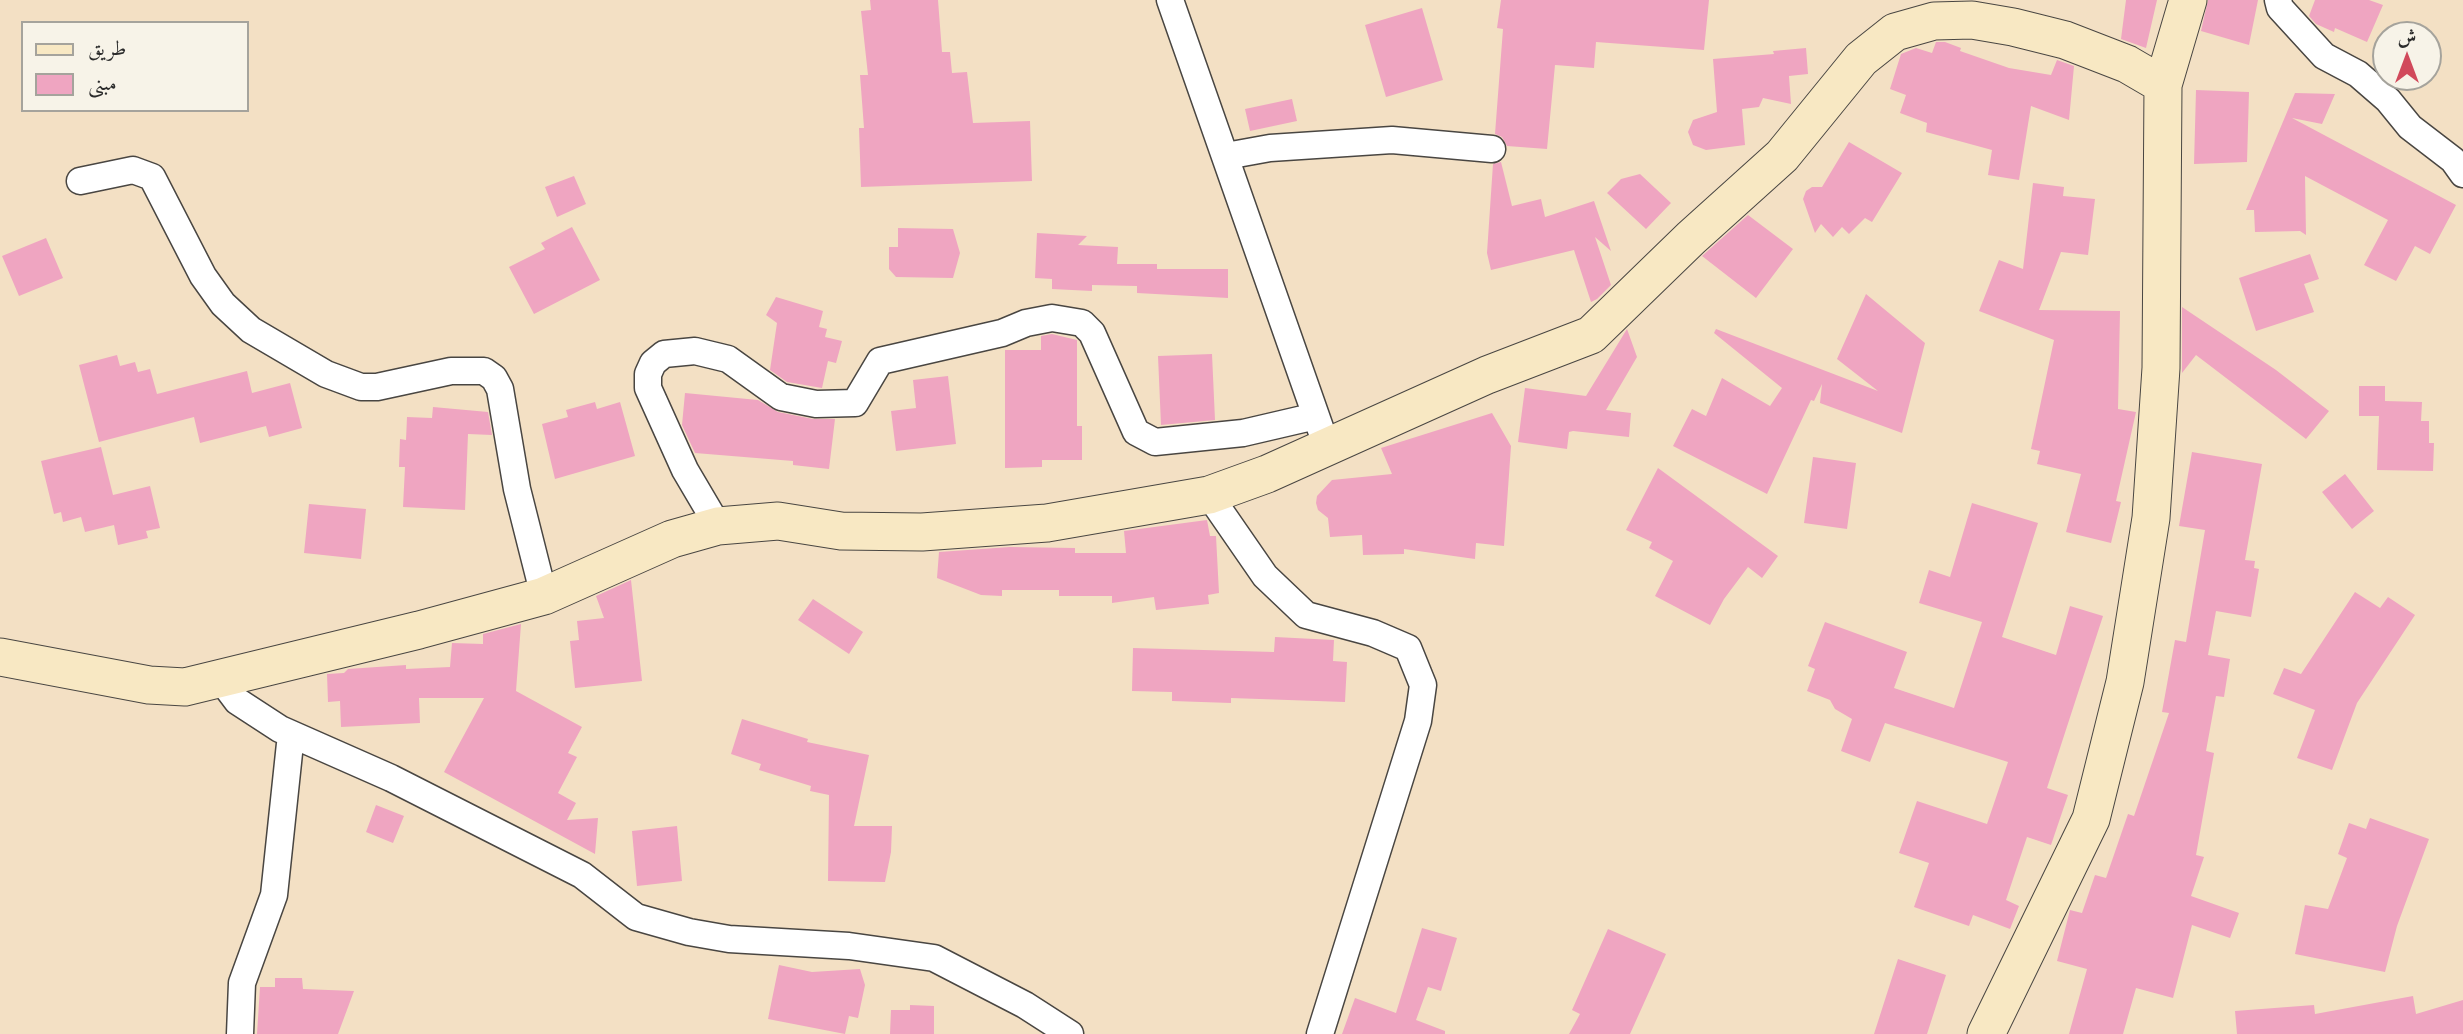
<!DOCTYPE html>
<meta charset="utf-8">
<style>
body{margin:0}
#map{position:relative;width:2463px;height:1034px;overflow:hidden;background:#f3e0c4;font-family:"Libre Caslon Text",Amiri,serif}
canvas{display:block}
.legend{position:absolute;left:21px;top:21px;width:228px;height:91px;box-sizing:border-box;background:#f7f3e8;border:2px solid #a5a39c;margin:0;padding:9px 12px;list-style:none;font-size:21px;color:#2b2b2b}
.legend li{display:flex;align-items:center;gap:14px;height:35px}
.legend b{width:35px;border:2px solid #a5a39c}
.north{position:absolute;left:2372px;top:21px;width:70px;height:70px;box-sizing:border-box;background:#f7f3e8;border:2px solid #a5a39c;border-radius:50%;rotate:0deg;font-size:19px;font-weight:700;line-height:28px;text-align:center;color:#2b2b2b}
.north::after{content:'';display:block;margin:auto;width:24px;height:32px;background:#d1495b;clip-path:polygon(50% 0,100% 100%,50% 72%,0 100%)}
</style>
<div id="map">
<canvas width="2463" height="1034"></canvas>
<ul class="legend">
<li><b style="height:9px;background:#f8e8c3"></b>طريق</li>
<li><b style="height:19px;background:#efa5c1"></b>مبنى</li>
</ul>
<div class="north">ش</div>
</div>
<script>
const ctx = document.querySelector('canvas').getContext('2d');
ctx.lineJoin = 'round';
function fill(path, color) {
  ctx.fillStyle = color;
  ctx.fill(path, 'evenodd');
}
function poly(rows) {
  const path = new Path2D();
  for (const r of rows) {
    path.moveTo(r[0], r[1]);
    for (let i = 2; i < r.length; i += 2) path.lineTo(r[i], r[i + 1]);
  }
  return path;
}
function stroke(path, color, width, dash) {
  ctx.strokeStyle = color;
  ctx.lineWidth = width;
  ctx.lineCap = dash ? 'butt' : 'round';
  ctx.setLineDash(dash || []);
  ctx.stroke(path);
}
fill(poly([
 [870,0,938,0,942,52,950,52,952,73,967,72,973,123,1030,121,1032,181,861,187,859,128,864,128,860,75,868,75,861,11,871,10],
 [1501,0,1709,0,1704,50,1596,42,1594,68,1555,65,1547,149,1507,146,1502,137,1495,134,1503,29,1497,28],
 [2126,0,2157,0,2146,48,2121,39],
 [2208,0,2258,0,2249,45,2201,31],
 [2315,0,2369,0,2383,5,2367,42,2335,28,2334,32,2316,24,2309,16],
 [1422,8,1443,80,1386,97,1365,25],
 [1936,42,1945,42,1961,48,1960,51,2009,68,2051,75,2057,60,2074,66,2069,120,2031,106,2019,180,1988,175,1992,150,1926,132,1927,123,1900,113,1906,95,1890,89,1901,54,1916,48,1932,53],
 [1806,48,1808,74,1789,76,1791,104,1763,98,1759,107,1742,109,1745,145,1706,150,1693,145,1688,132,1693,120,1717,112,1713,59,1774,54,1773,51],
 [2196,90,2249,92,2247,162,2194,164],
 [2295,93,2335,94,2322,124,2292,118,2456,205,2430,254,2415,246,2396,281,2364,265,2388,220,2305,176,2306,235,2300,231,2255,232,2254,210,2246,210],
 [1292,99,1297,121,1250,131,1245,109],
 [1849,142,1902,173,1872,222,1865,218,1849,234,1842,227,1833,237,1821,224,1815,233,1803,199,1806,191,1812,187,1822,187],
 [1501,162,1512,206,1541,199,1545,217,1594,201,1611,251,1595,237,1611,285,1597,299,1591,302,1574,250,1491,270,1487,253,1493,164],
 [1640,174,1671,203,1646,229,1607,193,1621,179],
 [574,176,586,204,557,217,545,187],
 [2033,183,2064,187,2063,196,2095,199,2088,255,2061,252,2039,310,2120,311,2118,409,2136,412,2116,501,2121,502,2111,543,2066,532,2081,474,2037,464,2040,451,2031,449,2054,340,1979,311,1999,260,2023,269],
 [1748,215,1793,249,1756,298,1702,256],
 [572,227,600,280,534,314,509,267,545,249,541,243],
 [898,228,953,229,960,253,953,278,896,277,889,269,889,247,898,247],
 [1037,233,1087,236,1078,245,1118,247,1117,264,1157,264,1157,269,1228,269,1228,298,1137,293,1137,286,1092,285,1092,291,1052,289,1052,279,1035,278],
 [46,238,63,278,19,296,2,256],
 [2310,254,2319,279,2304,284,2314,312,2256,331,2239,278],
 [1866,294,1925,343,1902,433,1820,403,1822,384,1814,401,1811,400,1767,494,1673,446,1692,409,1706,416,1722,378,1770,406,1782,388,1714,333,1716,329,1878,391,1837,359],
 [776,297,823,311,819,327,827,329,825,337,842,341,836,363,828,361,822,388,787,382,770,370,777,323,766,315],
 [2182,307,2276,370,2329,411,2306,439,2196,355,2182,373],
 [1627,329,1637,357,1606,410,1631,413,1629,437,1573,431,1569,432,1567,449,1518,442,1525,388,1586,396],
 [1052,334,1077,340,1077,426,1082,426,1082,460,1042,460,1042,467,1005,468,1005,350,1041,350,1041,336],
 [1212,354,1215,420,1161,425,1158,356],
 [117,355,120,366,135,362,138,372,150,369,157,394,247,371,252,393,290,383,302,428,269,437,266,426,200,443,194,417,99,442,79,365],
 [948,376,956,444,896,451,891,411,916,408,913,380],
 [2359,386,2385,386,2385,401,2422,402,2421,421,2429,421,2429,443,2434,443,2433,471,2377,470,2379,416,2359,416],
 [685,393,758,400,778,412,813,419,835,419,829,469,793,465,793,461,695,453,682,425],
 [595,402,597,409,620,402,635,456,555,479,542,424,568,417,566,410],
 [433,407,488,412,492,435,468,434,465,510,403,507,405,467,399,467,400,439,406,440,407,417,432,418],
 [1492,413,1511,446,1504,546,1476,543,1475,559,1404,549,1404,554,1363,555,1362,535,1330,537,1328,518,1318,510,1316,503,1317,496,1332,480,1392,474,1381,448],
 [101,447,113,495,150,486,160,528,146,531,148,538,118,545,114,525,85,532,81,517,63,522,61,512,54,514,41,461],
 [2192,452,2262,464,2245,560,2255,561,2254,568,2259,569,2251,617,2216,611,2208,655,2230,659,2224,697,2216,696,2206,751,2214,753,2196,855,2204,857,2191,896,2239,913,2230,938,2192,925,2173,998,2136,988,2123,1034,2069,1034,2087,969,2057,961,2070,910,2082,913,2095,875,2106,878,2128,814,2134,816,2169,713,2162,712,2175,640,2186,642,2205,530,2179,526],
 [1813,457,1856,463,1847,529,1804,523],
 [1658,468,1778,556,1762,578,1748,567,1724,599,1710,625,1655,596,1673,561,1649,548,1652,542,1626,530],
 [2345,474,2374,511,2352,529,2322,492],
 [1972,503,2038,523,2002,637,2056,655,2070,606,2103,616,2047,788,2068,795,2051,845,2027,837,2006,900,2019,906,2010,929,1973,915,1969,926,1914,907,1929,863,1899,853,1917,801,1987,824,2008,762,1885,723,1870,762,1841,751,1852,719,1835,709,1830,700,1807,691,1815,669,1808,666,1825,622,1907,652,1894,688,1954,708,1982,622,1919,603,1929,570,1950,577],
 [309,504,366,509,361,559,304,553],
 [1207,520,1210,536,1216,536,1219,593,1208,595,1209,604,1156,610,1154,597,1112,603,1112,596,1059,596,1059,590,1002,590,1002,596,981,595,937,578,939,552,1010,547,1075,548,1075,553,1126,553,1124,531],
 [631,580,642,681,575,688,570,641,579,640,577,621,604,618,596,596],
 [2355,592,2380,608,2388,597,2415,615,2357,703,2332,770,2297,758,2315,710,2273,694,2284,668,2301,674],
 [813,599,863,632,849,654,798,620],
 [521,624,516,691,582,727,568,753,577,757,558,793,576,803,567,820,598,818,595,854,444,772,484,698,419,698,420,723,341,727,340,701,328,702,327,674,344,673,348,669,406,665,406,669,450,667,452,643,483,644,483,634],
 [1275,637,1334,640,1333,661,1347,662,1345,702,1231,698,1231,703,1172,701,1172,692,1132,691,1133,648,1274,652],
 [742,719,808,739,807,742,869,755,854,826,892,826,891,852,885,882,828,881,829,795,810,791,811,786,759,770,761,764,731,754],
 [376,805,404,816,393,843,366,832],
 [2370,818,2429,839,2397,926,2385,972,2295,954,2305,905,2328,909,2347,858,2338,854,2349,823,2366,829],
 [677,826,682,881,637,886,632,831],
 [1422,928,1457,938,1441,991,1428,987,1416,1020,1445,1031,1445,1034,1342,1034,1355,998,1396,1013],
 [1608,929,1666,954,1630,1034,1569,1034,1580,1014,1572,1010],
 [1898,959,1946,975,1927,1034,1874,1034],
 [779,965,812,972,860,969,865,985,858,1018,849,1016,845,1034,768,1019],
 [275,978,302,978,303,989,354,991,338,1034,257,1034,260,987,275,987],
 [2413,996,2416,1014,2463,1000,2463,1034,2237,1034,2235,1011,2314,1005,2315,1014],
 [910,1005,934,1006,934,1034,890,1034,891,1010,910,1010]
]), '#efa5c1');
const street = poly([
 [1170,0,1322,433],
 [2278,0,2280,8,2324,56,2358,74,2388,100,2410,127,2453,160,2463,174],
 [1226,156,1270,148,1392,140,1492,149],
 [80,181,133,170,152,177,203,276,223,304,251,330,326,374,361,387,377,387,451,371,484,371,494,378,500,389,517,489,544,596],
 [1209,495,1265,576,1306,615,1373,633,1408,648,1423,685,1418,721,1320,1034],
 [718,526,685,470,648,388,648,374,653,363,664,354,695,351,728,359,781,397,816,404,855,403,880,361,1002,333,1026,323,1052,318,1082,323,1092,333,1136,432,1155,442,1243,433,1316,416],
 [219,677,237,701,280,729,391,778,582,875,636,917,689,932,729,939,849,946,934,958,1025,1005,1070,1034],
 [240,1034,242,983,274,895,291,734]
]);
const secondary = poly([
 [0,657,149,685,185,687,419,630,544,596,672,539,718,526,778,521,841,531,922,532,1047,523,1209,495,1267,474,1487,375,1591,335,1691,238,1782,156,1861,59,1895,32,1934,21,1972,20,2013,27,2065,40,2127,64,2163,85],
 [1986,1034,2091,819,2125,682,2151,518,2161,368,2163,85,2188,0]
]);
stroke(street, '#494642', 29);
stroke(secondary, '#494642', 39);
stroke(street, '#fff', 26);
stroke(secondary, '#f8e8c3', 37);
</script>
